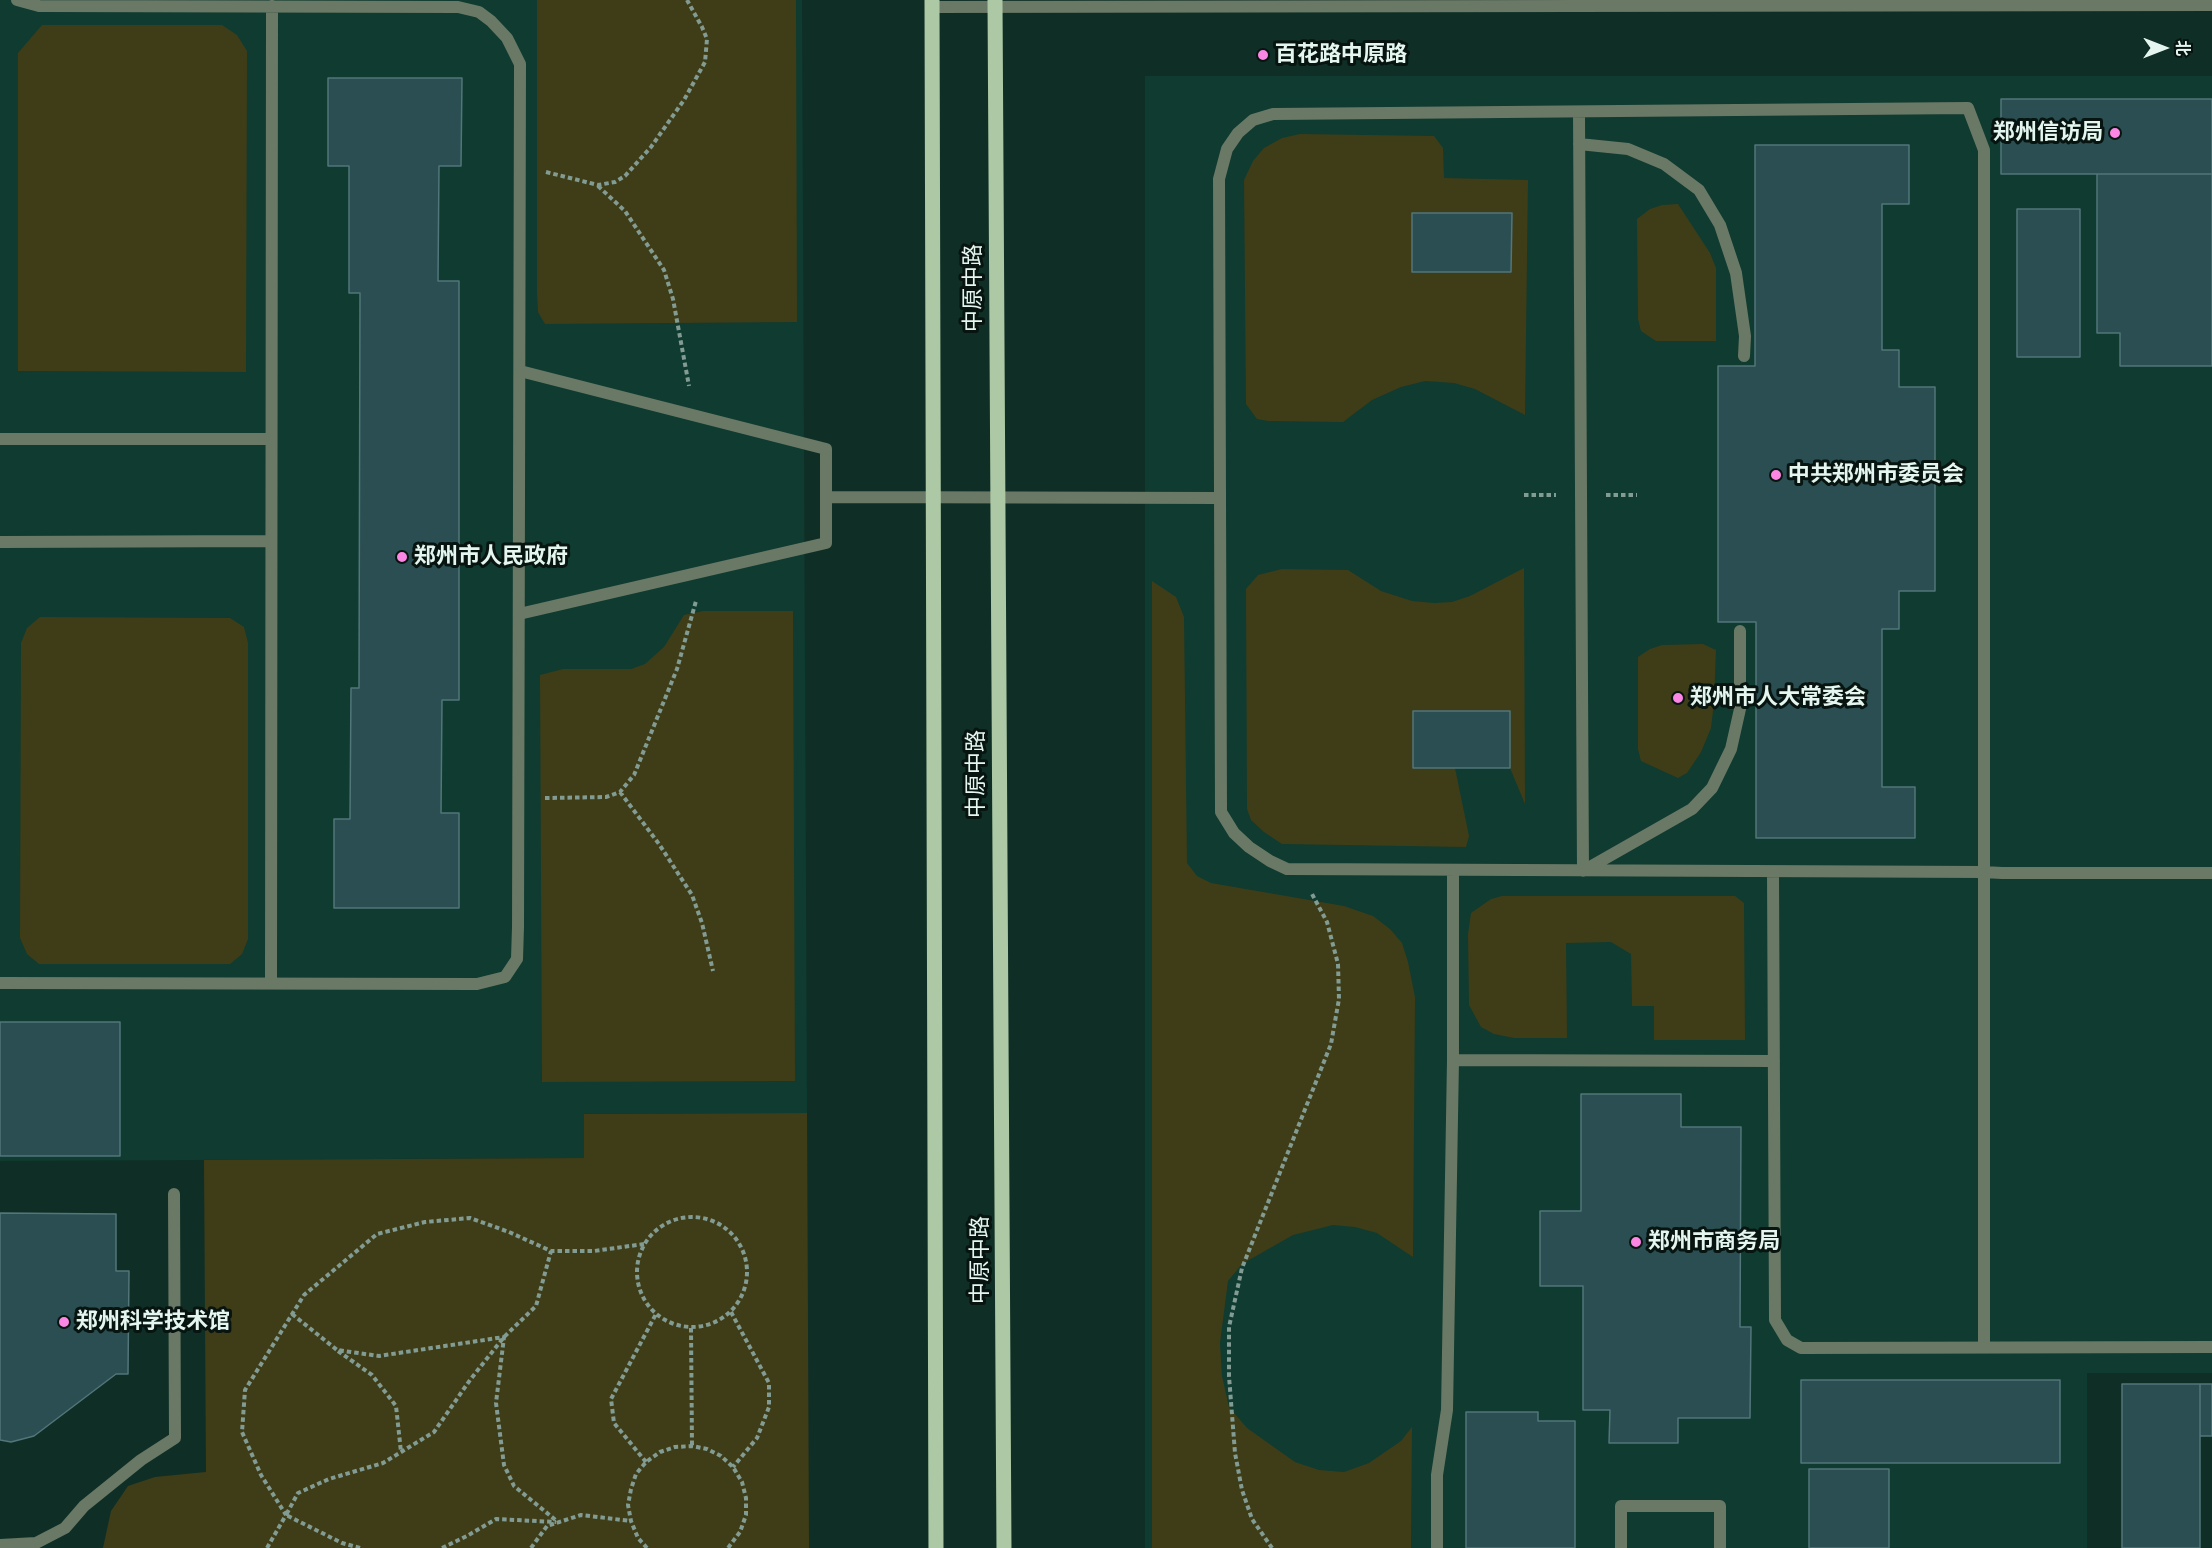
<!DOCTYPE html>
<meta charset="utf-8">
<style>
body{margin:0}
#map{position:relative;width:2212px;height:1548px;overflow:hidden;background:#0f2f26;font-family:"Space Grotesk","Noto Sans SC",sans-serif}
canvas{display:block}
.north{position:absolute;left:2134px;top:18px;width:60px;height:60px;-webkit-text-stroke:4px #071410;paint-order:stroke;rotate:90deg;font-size:16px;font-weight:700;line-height:24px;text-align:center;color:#e4f6ef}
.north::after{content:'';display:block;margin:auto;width:21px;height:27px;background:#e4f6ef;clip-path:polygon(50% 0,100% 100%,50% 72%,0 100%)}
</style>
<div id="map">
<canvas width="2212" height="1548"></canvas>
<div class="north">北</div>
</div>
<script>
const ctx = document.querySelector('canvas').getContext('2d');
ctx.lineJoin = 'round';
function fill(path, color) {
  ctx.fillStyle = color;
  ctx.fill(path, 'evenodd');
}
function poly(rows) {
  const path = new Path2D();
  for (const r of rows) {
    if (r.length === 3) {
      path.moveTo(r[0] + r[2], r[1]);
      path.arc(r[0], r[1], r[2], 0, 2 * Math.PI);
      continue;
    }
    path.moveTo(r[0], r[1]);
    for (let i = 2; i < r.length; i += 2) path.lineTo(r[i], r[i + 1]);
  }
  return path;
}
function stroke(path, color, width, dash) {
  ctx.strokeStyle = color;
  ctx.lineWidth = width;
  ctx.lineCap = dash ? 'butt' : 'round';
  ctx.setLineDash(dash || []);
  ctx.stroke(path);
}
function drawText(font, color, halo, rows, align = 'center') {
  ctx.font = font + ' "Space Grotesk","Noto Sans SC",sans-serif';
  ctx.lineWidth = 6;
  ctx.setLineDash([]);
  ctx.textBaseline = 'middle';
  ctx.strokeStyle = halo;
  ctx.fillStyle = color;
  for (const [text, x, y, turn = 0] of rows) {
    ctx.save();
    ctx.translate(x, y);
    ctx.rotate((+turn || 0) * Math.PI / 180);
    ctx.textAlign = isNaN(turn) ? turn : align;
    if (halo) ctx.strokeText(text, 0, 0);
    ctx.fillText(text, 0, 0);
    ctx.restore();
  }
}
fill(poly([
 [0,0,802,0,807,1113,584,1114,584,1158,0,1161],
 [1145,76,2212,76,2212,1373,2087,1373,2087,1548,1145,1548]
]), '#0f3b30');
fill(poly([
 [537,0,796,0,797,322,545,324,538,312,537,293],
 [42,25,222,25,237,35,247,51,246,372,18,371,18,53],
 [1300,134,1434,136,1443,148,1444,178,1528,180,1525,415,1475,389,1454,383,1425,381,1401,387,1372,400,1343,422,1268,421,1257,419,1246,404,1244,180,1253,161,1264,148,1282,138],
 [1678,204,1710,253,1716,268,1716,341,1656,341,1641,331,1638,319,1637,219,1650,209,1662,205],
 [1524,568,1525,804,1510,768,1510,711,1413,712,1414,768,1455,768,1469,836,1466,847,1282,844,1264,832,1251,820,1247,809,1246,589,1258,575,1282,569,1348,570,1381,591,1412,601,1434,603,1452,602,1470,596],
 [1152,581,1176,597,1184,617,1187,863,1197,876,1211,883,1344,906,1373,916,1390,929,1402,943,1408,962,1415,997,1413,1257,1377,1233,1355,1227,1333,1225,1293,1235,1242,1264,1228,1281,1220,1343,1222,1376,1229,1407,1247,1428,1295,1462,1319,1470,1344,1472,1369,1463,1401,1441,1412,1427,1411,1548,1152,1548],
 [703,611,793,611,795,1081,542,1082,540,675,563,669,631,669,645,664,664,647,684,615],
 [40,617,230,618,244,627,248,643,248,939,242,954,230,964,39,964,27,954,20,938,21,643,27,628],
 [1703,644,1716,650,1714,702,1711,728,1701,752,1687,773,1678,778,1641,761,1638,749,1638,657,1650,649,1662,645],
 [1502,896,1735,896,1744,903,1745,1040,1654,1040,1654,1006,1632,1006,1631,954,1611,942,1566,943,1567,1038,1514,1038,1494,1034,1481,1027,1469,1005,1468,934,1471,913,1491,899],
 [807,1113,809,1548,103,1548,111,1511,128,1486,155,1477,206,1472,204,1160,584,1158,584,1114]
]), '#3f3d18');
const building = poly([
 [328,78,462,78,461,166,439,166,438,281,459,281,459,700,442,700,441,813,459,813,459,908,334,908,334,819,350,819,351,688,359,688,360,293,349,293,349,166,328,166,328,78],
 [2001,99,2212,99,2212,174,2001,174,2001,99],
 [1755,145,1909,145,1909,204,1882,204,1882,350,1899,350,1899,387,1935,387,1935,591,1899,591,1899,629,1882,629,1882,787,1915,787,1915,838,1756,838,1756,622,1718,622,1718,366,1755,366,1755,145],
 [2097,174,2212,174,2212,366,2120,366,2120,333,2097,333,2097,174],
 [2017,209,2080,209,2080,357,2017,357,2017,209],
 [1412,213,1512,213,1511,272,1412,272,1412,213],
 [1413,711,1510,711,1510,768,1413,768,1413,711],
 [0,1022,120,1022,120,1156,0,1156,0,1022],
 [1581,1094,1681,1094,1681,1127,1741,1127,1740,1327,1751,1327,1750,1418,1678,1418,1678,1443,1609,1443,1610,1410,1583,1410,1583,1286,1540,1286,1540,1211,1581,1211,1581,1094],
 [0,1213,116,1214,116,1271,129,1271,128,1374,116,1374,34,1436,11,1442,0,1440,0,1213],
 [1801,1380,2060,1380,2060,1463,1801,1463,1801,1380],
 [2122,1384,2200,1384,2200,1548,2122,1548,2122,1384],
 [2200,1384,2212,1384,2212,1436,2200,1436,2200,1384],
 [1466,1412,1538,1412,1538,1421,1575,1421,1575,1548,1466,1548,1466,1412],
 [1809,1469,1889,1469,1889,1548,1809,1548,1809,1469]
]);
fill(building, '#2a4e52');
stroke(building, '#52767a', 1.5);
stroke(poly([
 [546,172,598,185,615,182,625,176,651,147,684,100,705,62,707,39,702,27,687,0],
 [598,186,625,211,664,270,673,299,689,386],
 [1524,495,1556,495],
 [1606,495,1637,495],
 [620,792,659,844,692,895,702,923,713,971],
 [545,798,606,797,620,792,634,775,677,669,696,601],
 [692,1272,55],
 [731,1312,769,1383,769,1407,757,1438,733,1467],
 [292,1314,337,1350,379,1356,504,1337,496,1403,504,1465,514,1486,558,1522],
 [691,1328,692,1446],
 [338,1351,372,1375,396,1406,401,1452],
 [646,1462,614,1423,611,1399,656,1314],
 [267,1548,286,1515,261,1475,242,1432,245,1390,304,1295,377,1234,425,1222,470,1218,509,1232,551,1251,594,1251,644,1244],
 [360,1548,342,1543,286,1515,298,1493,329,1479,383,1463,434,1432,470,1380,504,1337,536,1306,551,1251],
 [442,1548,467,1536,496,1519,556,1522],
 [531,1548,547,1526,581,1515,631,1521],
 [647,1548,638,1538,631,1521,628,1505,631,1489,636,1474,646,1462,660,1452,675,1447,692,1446,707,1449,721,1456,733,1467,742,1482,746,1498,746,1515,740,1532,728,1548],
 [1272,1548,1252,1519,1242,1490,1235,1453,1229,1376,1229,1327,1242,1268,1331,1044,1339,999,1338,964,1327,922,1312,894]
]), '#829b93', 4, [4.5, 3]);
stroke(poly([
 [1579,112,1583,871,1692,809,1712,788,1731,749,1740,709,1740,631],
 [1579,144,1628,149,1664,164,1699,190,1720,225,1736,273,1745,336,1744,356],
 [0,439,271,439],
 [826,497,1220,498],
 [0,542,271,541],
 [519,614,826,543,826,449,520,371],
 [1773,872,1775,1320,1787,1340,1801,1348,2212,1347],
 [0,983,477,984,505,977,517,959,518,927,520,64,507,38,491,21,479,12,458,7,39,6,17,0],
 [271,983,272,6],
 [1453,1060,1774,1061],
 [1984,1346,1984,150,1968,108,1273,114,1253,120,1238,133,1227,149,1219,179,1221,812,1234,833,1249,847,1270,861,1287,869,1984,872,2002,873,2212,873],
 [0,1545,36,1543,65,1528,84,1506,141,1460,175,1438,174,1194],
 [1437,1548,1437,1475,1447,1410,1453,1060,1453,870],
 [1621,1548,1621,1506,1720,1506,1720,1548]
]), '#6a7866', 12);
stroke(poly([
 [932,7,2212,5]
]), '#6a7866', 12);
stroke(poly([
 [932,0,936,1548],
 [995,0,1004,1548]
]), '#acc8a4', 15);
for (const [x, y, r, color] of [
 [1263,55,6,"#fc86e3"],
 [2115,133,6,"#fc86e3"],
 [1776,475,6,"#fc86e3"],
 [402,557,6,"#fc86e3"],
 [1678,698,6,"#fc86e3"],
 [1636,1242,6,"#fc86e3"],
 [64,1322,6,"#fc86e3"]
]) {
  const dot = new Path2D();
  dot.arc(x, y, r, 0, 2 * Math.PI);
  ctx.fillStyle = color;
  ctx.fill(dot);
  stroke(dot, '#071410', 2);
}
drawText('bold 22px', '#e4f6ef', '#071410', [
 ["百花路中原路",1275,55],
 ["郑州信访局",2103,133,"right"],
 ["中共郑州市委员会",1788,475],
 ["郑州市人民政府",414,557],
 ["郑州市人大常委会",1690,698],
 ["郑州市商务局",1648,1242],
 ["郑州科学技术馆",76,1322]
], 'left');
drawText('22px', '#e4f6ef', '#071410', [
 ["中原中路",974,288,-90],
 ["中原中路",977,774,-90],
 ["中原中路",981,1260,-90]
]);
</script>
